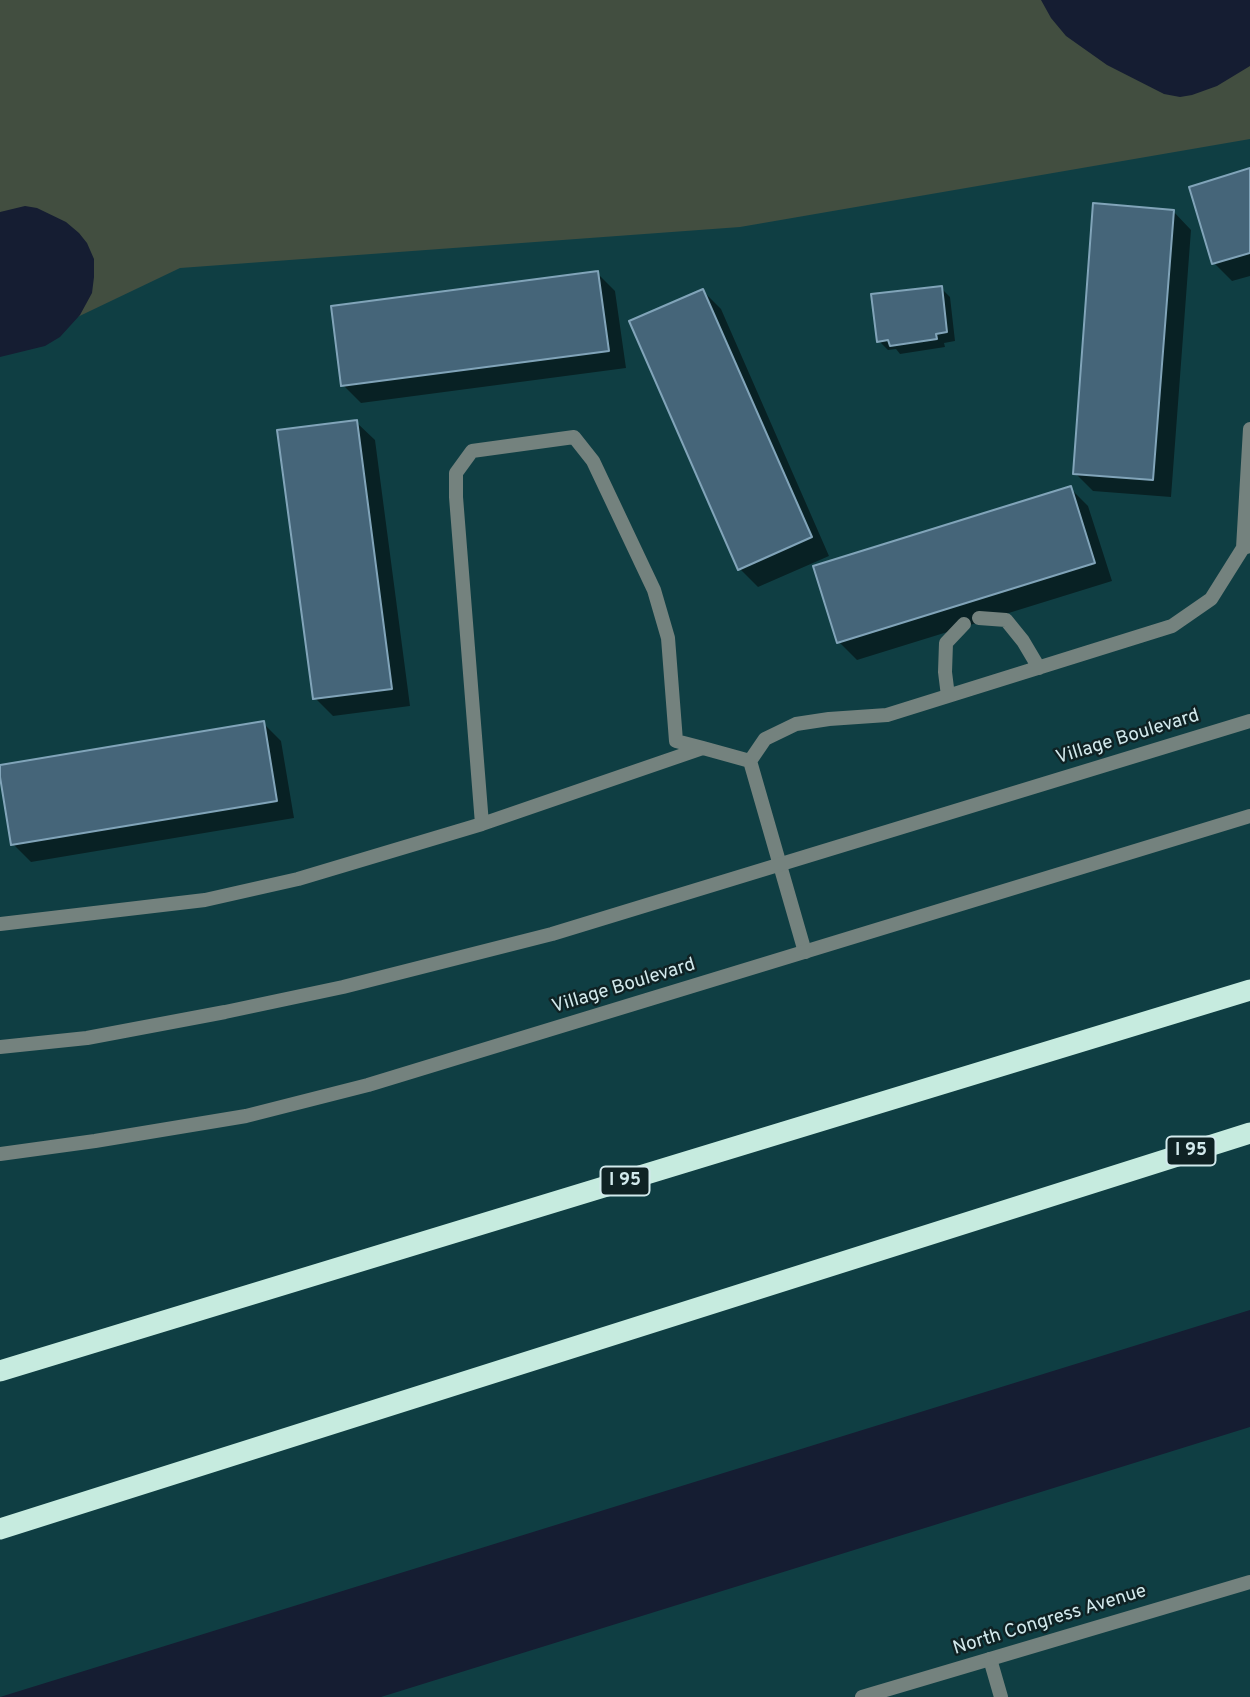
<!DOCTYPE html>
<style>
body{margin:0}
canvas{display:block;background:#0f3e43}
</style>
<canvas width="1250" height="1697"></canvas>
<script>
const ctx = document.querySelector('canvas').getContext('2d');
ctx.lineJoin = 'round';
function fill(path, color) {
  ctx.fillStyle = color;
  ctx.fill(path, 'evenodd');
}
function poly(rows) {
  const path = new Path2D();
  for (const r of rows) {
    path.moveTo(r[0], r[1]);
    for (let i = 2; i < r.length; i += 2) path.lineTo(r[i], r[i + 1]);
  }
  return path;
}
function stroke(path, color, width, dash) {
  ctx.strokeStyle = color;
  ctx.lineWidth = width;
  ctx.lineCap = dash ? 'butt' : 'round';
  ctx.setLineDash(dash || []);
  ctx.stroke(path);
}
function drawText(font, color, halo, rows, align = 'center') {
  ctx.font = font + ' Overpass,sans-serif';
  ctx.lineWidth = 5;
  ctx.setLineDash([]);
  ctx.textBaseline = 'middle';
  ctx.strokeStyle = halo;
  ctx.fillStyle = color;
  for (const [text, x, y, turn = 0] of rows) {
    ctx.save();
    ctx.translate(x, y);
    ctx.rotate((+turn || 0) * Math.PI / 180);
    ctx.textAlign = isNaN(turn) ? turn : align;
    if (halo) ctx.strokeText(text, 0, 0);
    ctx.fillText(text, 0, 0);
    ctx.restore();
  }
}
fill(poly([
 [0,0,1250,0,1250,139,740,227,180,268,0,354]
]), '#424e40');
fill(poly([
 [1041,0,1250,0,1250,66,1217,86,1192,95,1180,97,1164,94,1107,65,1066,36,1051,18],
 [25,206,37,208,66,222,79,233,87,243,94,259,94,277,92,293,80,315,60,337,45,346,0,357,0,212],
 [1250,1310,1250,1427,381,1697,0,1697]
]), '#151d32');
fill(poly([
 [1250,170,1250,276,1232,281,1214,263],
 [1173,211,1191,230,1171,497,1093,491,1075,473],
 [597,273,615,291,626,368,361,403,343,385],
 [941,288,950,297,955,341,944,343,945,347,900,354,896,349,888,350,879,341],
 [703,291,721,309,829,556,758,587,740,569],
 [356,422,375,440,410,706,333,716,315,698],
 [1070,488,1088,506,1112,581,857,660,839,642],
 [263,723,281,741,294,818,31,862,13,844,0,766]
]), '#0007');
const building = poly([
 [1250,168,1250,253,1212,264,1189,187,1250,168],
 [1093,203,1174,210,1153,480,1073,474,1093,203],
 [598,271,609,351,341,386,331,306,598,271],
 [942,286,947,332,936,334,937,339,890,346,888,340,877,342,871,294,942,286],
 [703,289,812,537,738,570,629,321,703,289],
 [357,420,392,689,313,699,277,430,357,420],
 [1071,486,1095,563,837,643,813,566,1071,486],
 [264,721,277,801,11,845,0,777,0,765,264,721]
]);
fill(building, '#456579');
stroke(building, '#81a4b9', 2);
stroke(poly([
 [1250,429,1243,548,1250,546],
 [979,618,1006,620,1023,641,1039,668],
 [948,696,945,672,946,643,964,624],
 [703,748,482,824,456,497,456,473,472,451,574,437,593,461,654,590,668,638,676,741,703,748,750,761],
 [0,924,205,900,298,879,482,824],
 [805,952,750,761,765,739,796,724,829,719,887,715,1172,626,1211,599,1243,548],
 [990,1659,1001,1697]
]), '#74827e', 14);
stroke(poly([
 [0,1047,87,1038,225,1012,343,987,552,934,1250,721],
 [0,1154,95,1141,246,1116,368,1085,1250,816],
 [862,1697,1250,1582]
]), '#74827e', 14);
stroke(poly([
 [0,1371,1250,990],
 [0,1529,1250,1133]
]), '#c6ebdf', 21);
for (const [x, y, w] of [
 [1191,1151,49],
 [625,1181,49]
]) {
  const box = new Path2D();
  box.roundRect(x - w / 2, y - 14.5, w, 29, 5);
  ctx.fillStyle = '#0f2224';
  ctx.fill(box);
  stroke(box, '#d2e9ec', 2);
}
drawText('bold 18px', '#d2e9ec', null, [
 ["I 95",1191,1151],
 ["I 95",625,1181]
]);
drawText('19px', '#d2e9ec', '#0f2224', [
 ["Village Boulevard",1128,738,-17],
 ["Village Boulevard",624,987,-17],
 ["North Congress Avenue",1050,1621,-17]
]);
</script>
